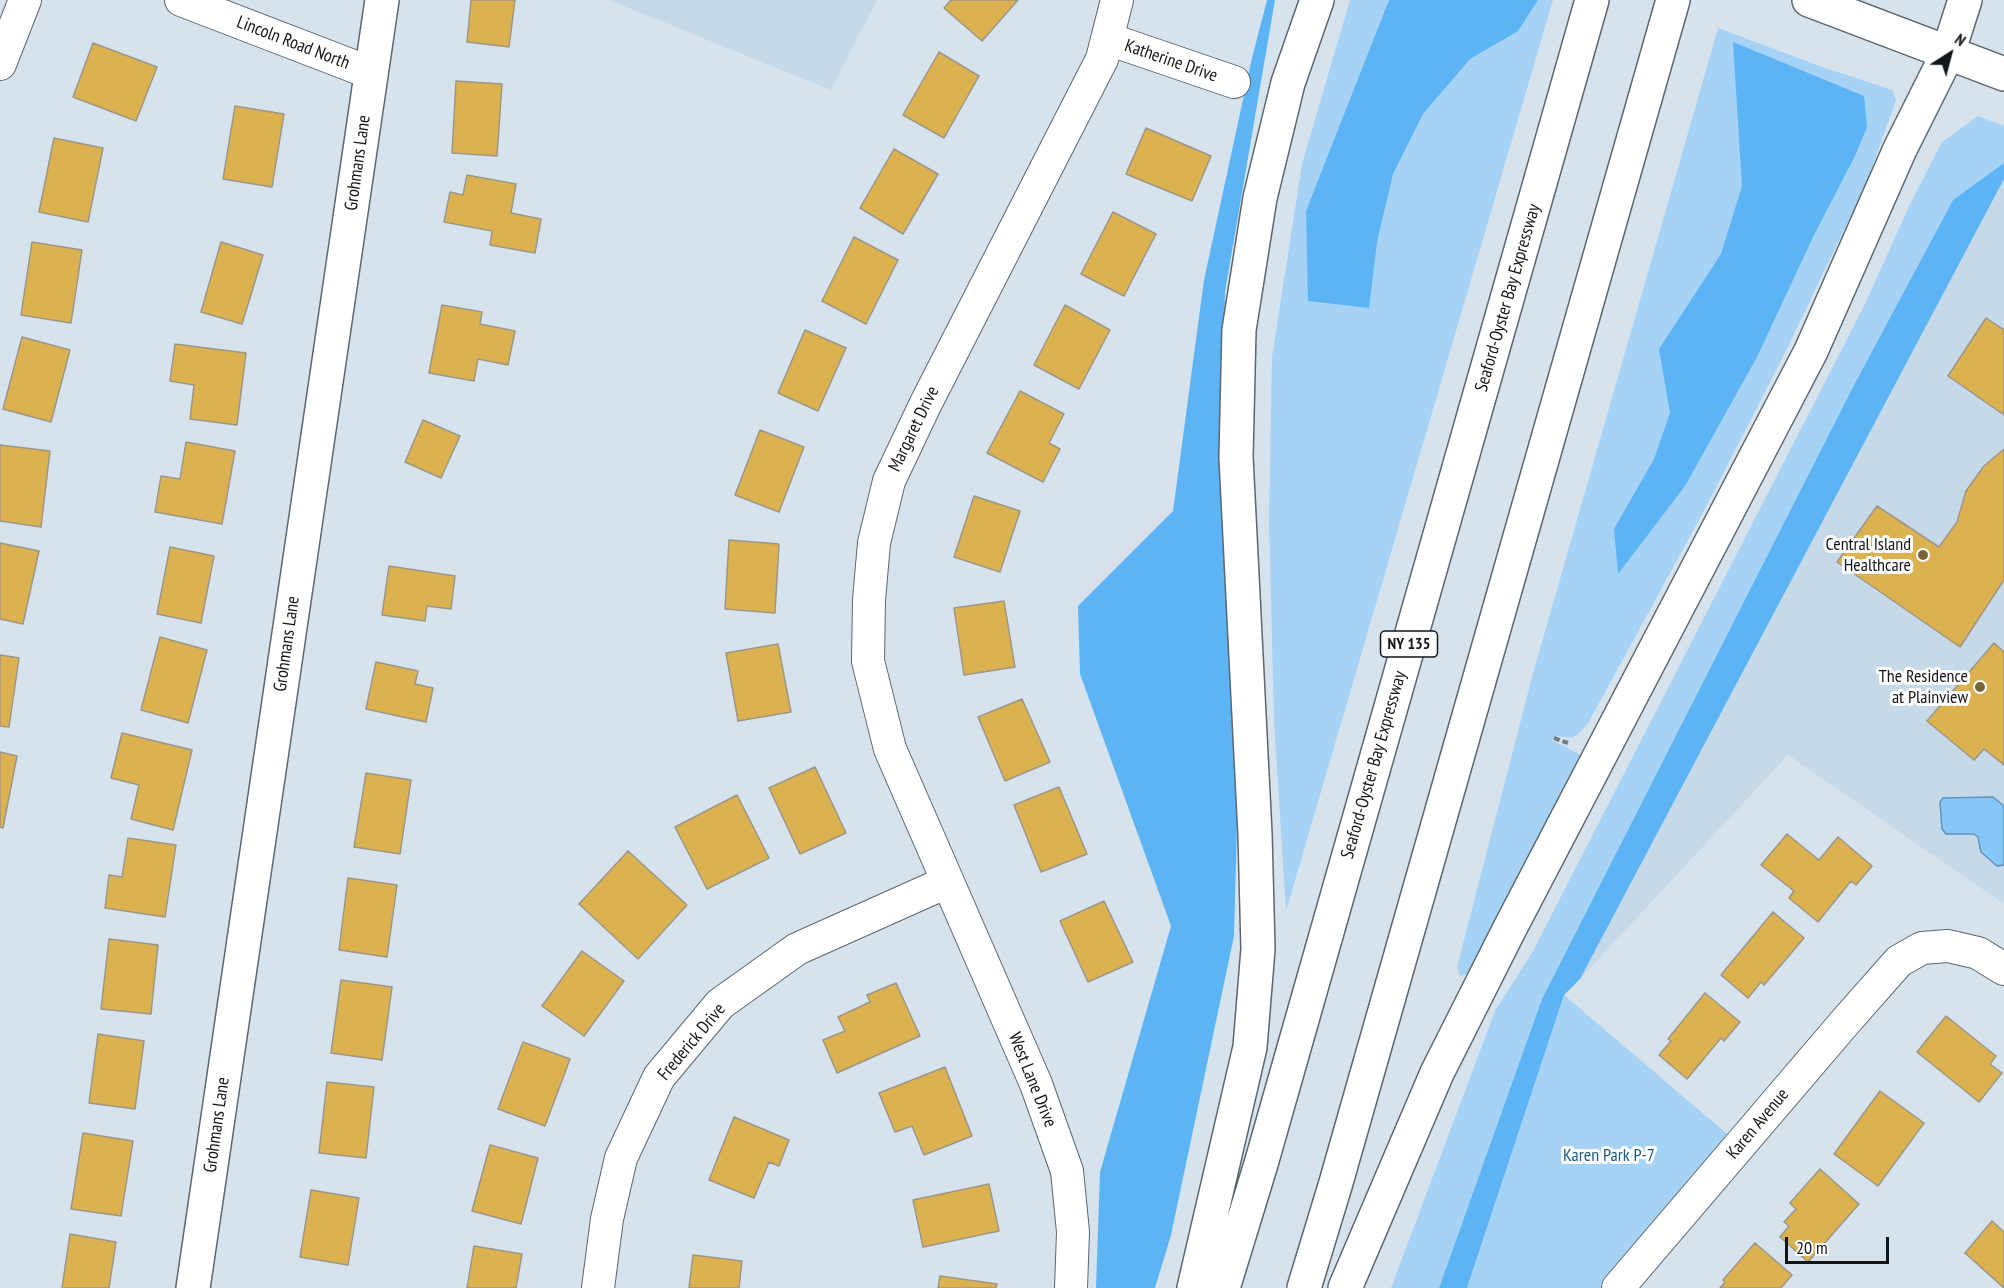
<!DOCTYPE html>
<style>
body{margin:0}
#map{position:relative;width:2004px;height:1288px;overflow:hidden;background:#d6e3ed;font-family:"PT Sans Narrow",sans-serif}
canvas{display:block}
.north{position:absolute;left:1920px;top:24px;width:60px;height:60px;-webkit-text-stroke:4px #fff;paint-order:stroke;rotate:36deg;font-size:16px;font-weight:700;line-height:24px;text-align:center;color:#12161a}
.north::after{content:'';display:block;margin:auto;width:21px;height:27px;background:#12161a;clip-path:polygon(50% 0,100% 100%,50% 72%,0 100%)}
.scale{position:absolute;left:1785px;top:1237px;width:104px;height:27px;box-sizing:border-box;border:3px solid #12161a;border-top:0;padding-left:8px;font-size:18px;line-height:21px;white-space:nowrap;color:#12161a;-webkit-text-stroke:4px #fff;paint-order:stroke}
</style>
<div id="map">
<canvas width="2004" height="1288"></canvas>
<div class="north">N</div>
<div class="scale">20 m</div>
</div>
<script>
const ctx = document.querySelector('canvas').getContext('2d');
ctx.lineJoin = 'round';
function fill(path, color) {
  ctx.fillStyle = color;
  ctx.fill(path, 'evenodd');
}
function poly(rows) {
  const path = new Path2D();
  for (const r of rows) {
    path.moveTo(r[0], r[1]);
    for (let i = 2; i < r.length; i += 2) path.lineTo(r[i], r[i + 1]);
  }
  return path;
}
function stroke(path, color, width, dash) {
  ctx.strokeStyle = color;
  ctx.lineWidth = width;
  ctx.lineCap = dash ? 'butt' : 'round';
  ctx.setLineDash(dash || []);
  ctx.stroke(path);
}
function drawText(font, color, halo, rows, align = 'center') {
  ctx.font = font + ' "PT Sans Narrow",sans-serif';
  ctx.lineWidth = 6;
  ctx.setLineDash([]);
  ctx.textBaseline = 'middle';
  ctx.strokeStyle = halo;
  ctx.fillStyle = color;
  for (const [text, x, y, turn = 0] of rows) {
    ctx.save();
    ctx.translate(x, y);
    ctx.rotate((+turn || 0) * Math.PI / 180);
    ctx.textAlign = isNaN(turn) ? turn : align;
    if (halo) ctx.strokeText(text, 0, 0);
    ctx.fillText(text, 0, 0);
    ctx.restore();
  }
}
fill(poly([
 [609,0,877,0,831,90],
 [2004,179,2004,904,1788,755,1580,979]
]), '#c6d9e9');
fill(poly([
 [1350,0,1553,0,1286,911,1274,720,1269,521,1272,357,1302,164],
 [1718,28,1822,67,1892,90,1896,100,1866,184,1785,353,1706,507,1587,725,1577,735,1570,738,1556,736,1552,740,1581,755,1468,974,1460,976,1457,967,1532,677],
 [1978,116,2004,126,2004,163,1953,200,1854,385,1542,999,1439,1288,1391,1288,1495,1011,1533,951,1865,304,1911,202,1942,142],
 [1564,995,1740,1145,1618,1288,1467,1288]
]), '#a6d2f5');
fill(poly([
 [1267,0,1275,0,1225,292,1220,490,1238,787,1234,936,1171,1235,1155,1288,1096,1288,1100,1172,1171,926,1080,674,1078,606,1173,511,1204,280,1252,58],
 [1389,0,1538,0,1518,31,1470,59,1423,114,1393,174,1377,242,1369,308,1308,301,1306,211],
 [1733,42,1864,96,1867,127,1855,156,1814,235,1757,357,1685,486,1618,574,1614,529,1654,459,1670,413,1659,349,1721,254,1742,186],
 [2004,163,2004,179,1580,979,1564,995,1467,1288,1439,1288,1542,999,1854,385,1953,200]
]), '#5db4f4');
const water = poly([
 [1993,797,2004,806,2004,865,1997,866,1981,852,1978,837,1974,834,1946,834,1942,829,1940,802,1943,798,1993,797]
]);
fill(water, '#86c8fc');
stroke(water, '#6393b8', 1.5);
const building = poly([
 [471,0,515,0,509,47,467,42,471,0],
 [951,0,1018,0,982,41,944,8,951,0],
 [93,43,157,67,136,121,73,97,93,43],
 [939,52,979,76,944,138,903,115,939,52],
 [456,81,502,84,497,156,452,153,456,81],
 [235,106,284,114,272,187,223,179,235,106],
 [1146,128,1211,156,1192,201,1126,174,1146,128],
 [54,138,103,148,88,222,39,212,54,138],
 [894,149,938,174,903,234,860,208,894,149],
 [467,175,516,184,511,213,541,219,535,253,490,245,492,231,444,222,450,192,463,195,467,175],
 [1113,212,1156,234,1124,296,1081,274,1113,212],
 [854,237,898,260,866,324,822,301,854,237],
 [32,242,82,250,71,323,21,315,32,242],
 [221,242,263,255,242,324,201,312,221,242],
 [442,305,482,312,480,324,515,331,508,365,478,359,474,381,429,373,442,305],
 [1065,305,1110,330,1079,389,1034,365,1065,305],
 [1986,318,2004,330,2004,415,1948,376,1986,318],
 [805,330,846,348,818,411,778,393,805,330],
 [22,337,70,350,51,422,3,409,22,337],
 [175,344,246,353,237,425,190,419,194,385,170,381,175,344],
 [1020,391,1064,414,1049,443,1060,449,1043,482,987,453,1020,391],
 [423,420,460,436,441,478,405,462,423,420],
 [760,430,804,447,779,512,735,495,760,430],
 [186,442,235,451,222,524,155,512,161,476,180,479,186,442],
 [0,445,50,451,41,527,0,521,0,445],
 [2004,449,2004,580,1960,647,1837,562,1877,506,1939,547,1957,522,1966,491,1984,466,2004,449],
 [974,496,1020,511,1000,572,954,557,974,496],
 [729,540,779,544,775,613,725,609,729,540],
 [0,543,39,551,23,624,0,619,0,543],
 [170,547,214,556,201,623,157,614,170,547],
 [389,566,455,576,451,609,427,606,425,621,382,615,389,566],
 [1004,601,1015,667,964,675,954,608,1004,601],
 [160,637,207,650,188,723,141,710,160,637],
 [1994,643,2004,652,2004,765,1984,749,1974,760,1927,721,1994,643],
 [778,644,791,712,738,721,726,653,778,644],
 [0,655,19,658,9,727,0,726,0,655],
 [376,662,418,671,415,684,433,688,426,722,366,709,376,662],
 [1022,699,1050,762,1005,781,978,717,1022,699],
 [122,733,192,750,173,830,131,819,139,785,111,778,122,733],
 [0,752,17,756,3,828,0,827,0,752],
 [815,767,846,833,800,854,769,788,815,767],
 [366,773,411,780,400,854,354,847,366,773],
 [1059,787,1087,854,1041,872,1014,805,1059,787],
 [737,795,769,858,707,889,675,827,737,795],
 [1787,834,1819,860,1838,837,1872,866,1856,885,1851,881,1818,922,1789,898,1794,891,1761,865,1787,834],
 [128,838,176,845,165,917,105,908,109,875,122,877,128,838],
 [628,851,687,905,638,959,579,904,628,851],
 [348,878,397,885,387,957,339,950,348,878],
 [1104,901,1133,962,1088,982,1060,921,1104,901],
 [1773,912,1804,938,1764,985,1761,982,1748,998,1721,975,1773,912],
 [109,939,158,945,151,1014,101,1009,109,939],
 [582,951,624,981,584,1036,542,1006,582,951],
 [341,980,392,987,382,1060,331,1053,341,980],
 [896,983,920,1036,837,1073,823,1040,845,1031,838,1017,870,1002,867,995,896,983],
 [1705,993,1740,1022,1724,1041,1721,1038,1687,1079,1659,1055,1671,1041,1668,1039,1705,993],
 [1946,1016,1996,1056,1990,1064,2002,1073,1979,1102,1917,1052,1946,1016],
 [98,1034,144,1041,135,1109,89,1103,98,1034],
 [523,1042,570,1059,545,1126,498,1109,523,1042],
 [945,1067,972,1136,924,1155,912,1126,895,1132,879,1093,945,1067],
 [327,1082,374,1087,366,1158,319,1153,327,1082],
 [1880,1091,1924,1123,1878,1186,1834,1154,1880,1091],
 [734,1117,789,1140,779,1166,769,1162,754,1198,709,1180,734,1117],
 [83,1133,133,1141,121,1216,71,1209,83,1133],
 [490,1145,538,1158,521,1224,472,1211,490,1145],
 [1820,1169,1859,1204,1808,1262,1780,1237,1789,1226,1784,1222,1796,1209,1790,1203,1820,1169],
 [989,1184,999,1231,923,1247,913,1200,989,1184],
 [311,1190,359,1198,348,1265,300,1257,311,1190],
 [1992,1221,2004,1232,2004,1288,1965,1253,1992,1221],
 [70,1234,116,1242,109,1288,62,1288,70,1234],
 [1755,1243,1792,1275,1781,1288,1720,1288,1725,1282,1723,1280,1755,1243],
 [474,1246,522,1254,516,1288,467,1288,474,1246],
 [693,1255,742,1261,739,1288,689,1288,693,1255],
 [940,1276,997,1284,996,1288,938,1288,940,1276]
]);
fill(building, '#dcb250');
stroke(building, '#9c9689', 1.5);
const street = poly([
 [181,0,371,73],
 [1108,39,1234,82],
 [0,64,25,0],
 [598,1288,607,1219,621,1158,659,1077,720,1004,797,949,947,882],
 [1071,1288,1073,1232,1067,1171,1036,1084,890,749,868,661,869,600,874,543,889,481,926,403,1102,59,1117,0],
 [1618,1288,1846,1021,1899,961,1922,948,1948,946,1978,953,2004,969]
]);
const secondary = poly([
 [193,1288,382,0]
]);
const primary = poly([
 [1809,0,2004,74]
]);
const highway = poly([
 [1194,1288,1250,1047,1258,949,1255,834,1236,457,1239,330,1260,198,1288,83,1317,0],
 [1223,1288,1261,1164,1592,0],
 [1304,1288,1335,1186,1673,0],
 [1345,1288,1437,1073,1509,930,1811,351,1900,149,1948,53,1965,0]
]);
stroke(street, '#5b6770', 34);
stroke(secondary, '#5b6770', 36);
stroke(primary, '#5b6770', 36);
stroke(highway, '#5b6770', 36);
stroke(poly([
 [1554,738,1568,743]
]), '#747c83', 4, [6, 3]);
stroke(street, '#fff', 32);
stroke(secondary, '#fff', 33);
stroke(primary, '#fff', 33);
stroke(highway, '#fff', 33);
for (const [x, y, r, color] of [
 [1923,555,6,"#7b6535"],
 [1980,687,6,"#7b6535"]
]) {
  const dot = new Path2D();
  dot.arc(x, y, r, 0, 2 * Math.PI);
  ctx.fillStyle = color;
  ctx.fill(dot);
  stroke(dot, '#fff', 2);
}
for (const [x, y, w] of [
 [1409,644,57]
]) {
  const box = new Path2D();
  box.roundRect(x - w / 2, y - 13, w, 26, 4.5);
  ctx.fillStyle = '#fff';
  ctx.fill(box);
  stroke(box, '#12161a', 1.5);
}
drawText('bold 16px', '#12161a', null, [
 ["NY 135",1409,644]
]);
drawText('18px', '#12161a', '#fff', [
 ["Lincoln Road North",293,43,21],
 ["Katherine Drive",1171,61,19],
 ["Grohmans Lane",358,163,-82],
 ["Seaford-Oyster Bay Expressway",1508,298,-74],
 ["Margaret Drive",914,429,-64],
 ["Grohmans Lane",287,644,-82],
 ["Seaford-Oyster Bay Expressway",1374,765,-74],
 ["Frederick Drive",692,1042,-50],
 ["West Lane Drive",1032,1080,68],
 ["Karen Avenue",1758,1124,-50],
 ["Grohmans Lane",217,1125,-82]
]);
drawText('18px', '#12161a', '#fff', [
 ["Central Island",1911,545],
 ["Healthcare",1911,566],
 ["The Residence",1968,677],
 ["at Plainview",1968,698]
], 'right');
drawText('18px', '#1c5a85', '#fff', [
 ["Karen Park P-7",1609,1156]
]);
</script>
